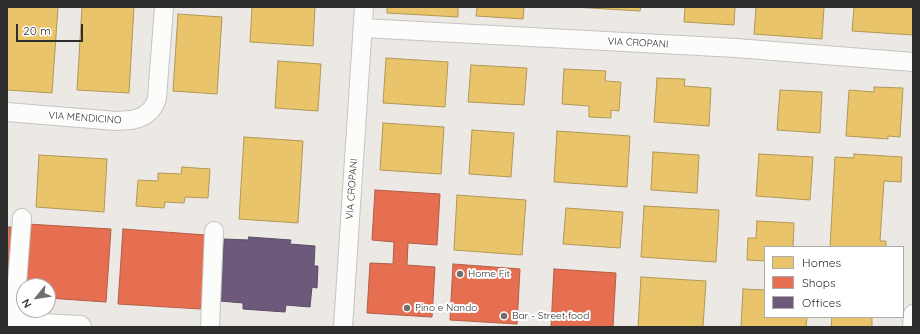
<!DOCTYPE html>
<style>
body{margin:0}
#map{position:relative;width:920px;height:334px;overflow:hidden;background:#ece8e4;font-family:Quicksand,sans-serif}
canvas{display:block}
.frame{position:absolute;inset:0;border:8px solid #2e2e2e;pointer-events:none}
.legend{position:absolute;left:764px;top:246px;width:140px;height:72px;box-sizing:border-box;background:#fff;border:1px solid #ababab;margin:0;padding:5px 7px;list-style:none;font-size:12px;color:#2e2e2e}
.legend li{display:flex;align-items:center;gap:8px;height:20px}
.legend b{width:20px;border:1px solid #ababab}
.north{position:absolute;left:16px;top:278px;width:40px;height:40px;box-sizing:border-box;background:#fff;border:1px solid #ababab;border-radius:50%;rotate:240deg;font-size:11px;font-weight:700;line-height:16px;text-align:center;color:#2e2e2e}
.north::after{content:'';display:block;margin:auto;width:14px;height:18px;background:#706f6e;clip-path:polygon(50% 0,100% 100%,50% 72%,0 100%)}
.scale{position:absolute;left:16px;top:24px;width:67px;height:18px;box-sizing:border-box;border:2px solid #2e2e2e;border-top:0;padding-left:5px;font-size:12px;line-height:14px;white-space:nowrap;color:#2e2e2e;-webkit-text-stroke:3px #fff;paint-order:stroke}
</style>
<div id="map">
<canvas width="920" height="334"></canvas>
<div class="frame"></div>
<ul class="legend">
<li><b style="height:11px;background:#e9c46a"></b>Homes</li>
<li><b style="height:11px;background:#e76f51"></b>Shops</li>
<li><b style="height:11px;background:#6d597a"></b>Offices</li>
</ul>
<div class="north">N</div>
<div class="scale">20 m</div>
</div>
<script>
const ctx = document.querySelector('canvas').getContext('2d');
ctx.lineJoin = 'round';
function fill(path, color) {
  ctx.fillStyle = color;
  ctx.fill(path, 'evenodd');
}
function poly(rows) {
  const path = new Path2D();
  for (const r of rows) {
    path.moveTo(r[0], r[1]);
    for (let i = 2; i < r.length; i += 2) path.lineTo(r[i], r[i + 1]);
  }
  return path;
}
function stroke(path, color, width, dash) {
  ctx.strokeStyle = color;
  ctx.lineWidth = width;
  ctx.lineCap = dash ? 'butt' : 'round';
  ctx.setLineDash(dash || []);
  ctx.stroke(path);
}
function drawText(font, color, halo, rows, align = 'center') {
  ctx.font = font + ' Quicksand,sans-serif';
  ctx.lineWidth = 4;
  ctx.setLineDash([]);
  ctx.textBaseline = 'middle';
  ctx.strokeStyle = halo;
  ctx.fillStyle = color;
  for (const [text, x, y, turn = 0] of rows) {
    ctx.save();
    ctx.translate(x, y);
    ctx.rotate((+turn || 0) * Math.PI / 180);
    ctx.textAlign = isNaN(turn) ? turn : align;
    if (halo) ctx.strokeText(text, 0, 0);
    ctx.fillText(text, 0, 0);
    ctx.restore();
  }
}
const homes = poly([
 [7,7,58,7,52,93,7,90,7,7],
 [82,7,134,7,129,93,77,90,82,7],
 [252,7,315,7,313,46,250,42,252,7],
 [387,7,458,7,458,17,387,13,387,7],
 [477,7,524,7,523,19,476,16,477,7],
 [573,7,641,7,640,11,573,7],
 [685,7,735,7,734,25,684,22,685,7],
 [756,7,824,7,822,39,754,34,756,7],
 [854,7,913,7,913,35,852,31,854,7],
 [178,14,222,17,217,94,173,91,178,14],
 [386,58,448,62,445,107,383,103,386,58],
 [278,61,321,64,318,111,275,108,278,61],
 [471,65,527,68,524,105,468,102,471,65],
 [564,69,606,71,605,81,621,82,619,111,611,110,611,118,589,117,589,106,562,104,564,69],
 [657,78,685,79,684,86,711,88,709,126,654,122,657,78],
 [874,87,903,88,900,137,888,136,888,139,846,136,849,90,874,92,874,87],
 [780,90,822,92,820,133,777,130,780,90],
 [383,123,444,127,441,174,380,170,383,123],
 [472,130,514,133,511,177,469,174,472,130],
 [557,131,630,136,627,187,554,182,557,131],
 [244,137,303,141,298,223,239,219,244,137],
 [653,152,699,155,697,193,651,190,653,152],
 [759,154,813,157,810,200,756,196,759,154],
 [854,154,902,157,901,182,884,181,880,241,886,241,886,247,830,247,835,157,854,158,854,154],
 [39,155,107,159,104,212,36,207,39,155],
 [182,167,210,169,208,198,185,197,184,203,165,202,164,208,136,206,138,180,158,181,158,173,181,174,182,167],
 [457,195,526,200,522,255,454,250,457,195],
 [644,206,719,210,716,262,641,257,644,206],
 [566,208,623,212,620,248,563,244,566,208],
 [757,221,794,223,793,247,765,247,765,261,747,260,748,238,756,238,757,221],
 [641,277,706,281,703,327,638,327,641,277],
 [743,289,765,290,765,317,807,317,806,327,741,327,743,289],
 [832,317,872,317,872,327,831,327,832,317]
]);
fill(homes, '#e9c46a');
stroke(homes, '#b19758', 1);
const shops = poly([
 [375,190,440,194,437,245,408,243,407,265,435,267,432,317,367,313,370,263,393,264,394,242,372,240,375,190],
 [27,224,111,229,106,302,48,298,48,286,24,286,27,224],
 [7,227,11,227,7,289,7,227],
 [123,229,206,235,201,309,118,304,123,229],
 [453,264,520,269,517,324,450,320,453,264],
 [554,269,616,273,613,327,551,327,554,269]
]);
fill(shops, '#e76f51');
stroke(shops, '#b05c46', 1);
const offices = poly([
 [249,237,291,240,290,244,315,246,314,266,318,266,317,288,312,287,310,307,286,305,285,312,243,309,243,303,220,301,221,279,217,279,218,260,223,260,224,239,248,240,249,237]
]);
fill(offices, '#6d597a');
stroke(offices, '#5a4c63', 1);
const minor = poly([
 [363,28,736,48,913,62],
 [7,112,116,121,131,120,139,118,145,115,151,110,155,104,157,98,164,7],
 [14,323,22,218],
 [210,327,214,231],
 [343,327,364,7],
 [912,327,913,314]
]);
const tertiary = poly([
 [7,323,80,327]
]);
stroke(minor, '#c5c4c5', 20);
stroke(tertiary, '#c5c4c5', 24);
stroke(minor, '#fcfcfb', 18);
stroke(tertiary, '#fcfcfb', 22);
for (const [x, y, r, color] of [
 [460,274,4,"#706f6e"],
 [407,308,4,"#706f6e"],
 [504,316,4,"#706f6e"]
]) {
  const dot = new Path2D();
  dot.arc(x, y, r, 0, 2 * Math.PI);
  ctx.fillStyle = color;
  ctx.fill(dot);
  stroke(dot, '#fff', 1.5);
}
drawText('10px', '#2e2e2e', '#fff', [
 ["VIA CROPANI",638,43,3],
 ["VIA MENDICINO",85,118,4],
 ["VIA CROPANI",352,189,-86]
]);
drawText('10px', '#2e2e2e', '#fff', [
 ["Home Fit",468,274],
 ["Pino e Nando",415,308],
 ["Bar - Street food",512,316]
], 'left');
</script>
